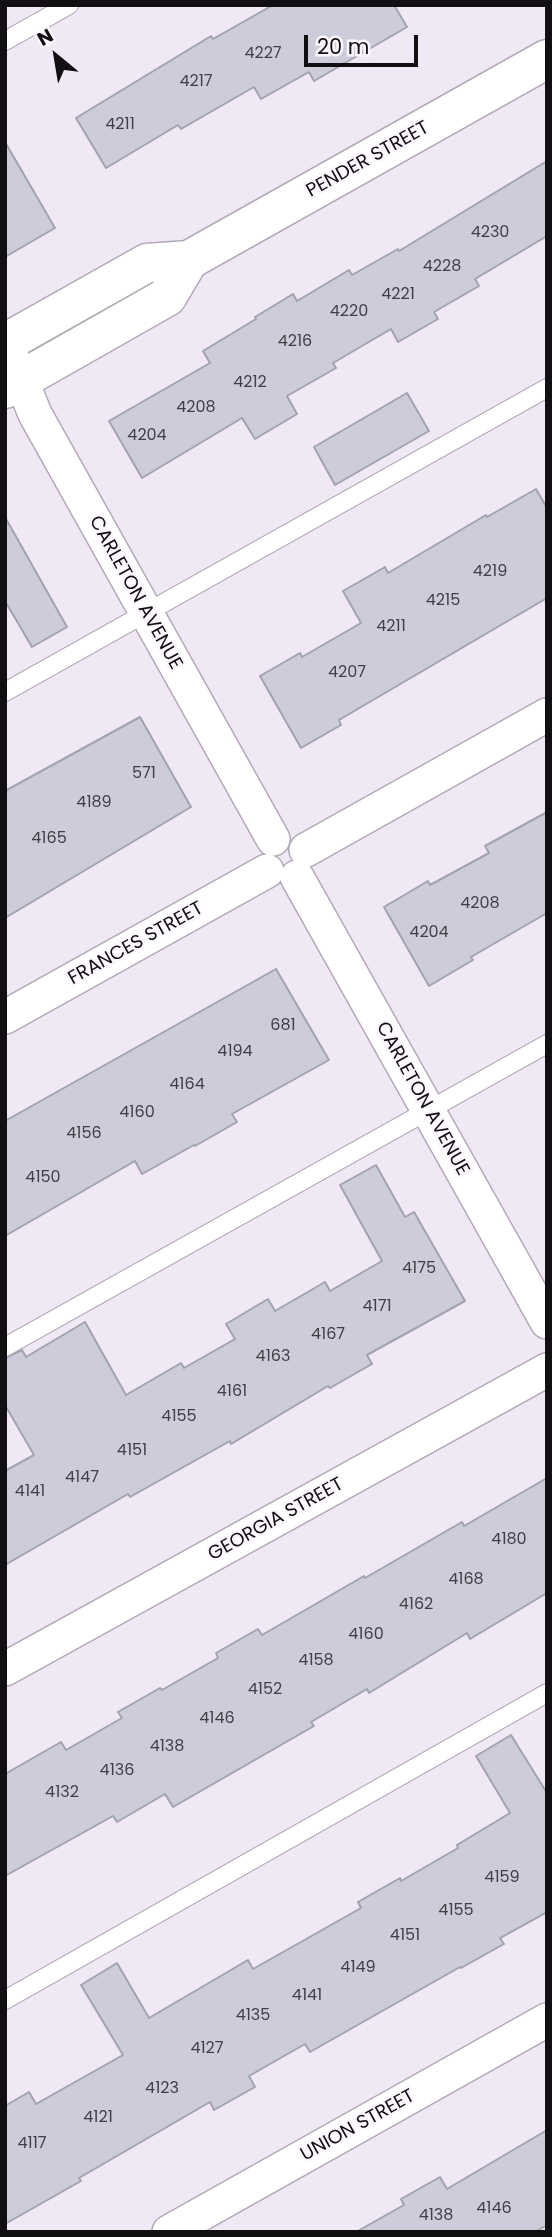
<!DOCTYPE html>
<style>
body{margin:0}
#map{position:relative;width:552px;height:2237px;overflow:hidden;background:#f1e8f5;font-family:Poppins,sans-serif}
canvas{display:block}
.frame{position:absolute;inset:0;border:7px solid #120f13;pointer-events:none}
.north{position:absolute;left:21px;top:21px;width:70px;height:70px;-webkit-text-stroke:5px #fcf7ff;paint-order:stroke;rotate:330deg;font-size:19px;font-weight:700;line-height:28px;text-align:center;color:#120f13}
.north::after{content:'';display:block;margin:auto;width:24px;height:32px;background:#120f13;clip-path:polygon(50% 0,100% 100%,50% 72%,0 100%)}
.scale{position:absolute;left:304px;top:35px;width:114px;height:32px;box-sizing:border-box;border:4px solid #120f13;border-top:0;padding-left:9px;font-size:21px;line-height:24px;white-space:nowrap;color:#120f13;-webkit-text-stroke:5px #fcf7ff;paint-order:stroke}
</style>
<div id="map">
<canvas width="552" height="2237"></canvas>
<div class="frame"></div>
<div class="north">N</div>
<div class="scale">20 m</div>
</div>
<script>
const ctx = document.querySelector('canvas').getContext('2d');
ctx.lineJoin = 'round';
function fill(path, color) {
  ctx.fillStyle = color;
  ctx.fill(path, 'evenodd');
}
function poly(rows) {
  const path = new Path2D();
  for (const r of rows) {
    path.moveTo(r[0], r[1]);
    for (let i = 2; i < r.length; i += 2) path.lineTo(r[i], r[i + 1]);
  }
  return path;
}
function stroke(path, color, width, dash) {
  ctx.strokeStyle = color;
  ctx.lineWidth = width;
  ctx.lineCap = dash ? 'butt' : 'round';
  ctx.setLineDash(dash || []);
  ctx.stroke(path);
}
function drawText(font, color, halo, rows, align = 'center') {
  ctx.font = font + ' Poppins,sans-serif';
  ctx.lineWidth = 5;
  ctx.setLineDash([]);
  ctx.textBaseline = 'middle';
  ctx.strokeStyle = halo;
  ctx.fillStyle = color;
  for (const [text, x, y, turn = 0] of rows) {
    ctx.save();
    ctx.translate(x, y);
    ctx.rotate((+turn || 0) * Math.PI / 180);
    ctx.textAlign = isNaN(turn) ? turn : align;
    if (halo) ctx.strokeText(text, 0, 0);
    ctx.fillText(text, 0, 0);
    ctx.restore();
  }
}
const building = poly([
 [273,5,394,5,407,27,314,81,309,72,261,99,254,87,181,129,178,125,106,168,76,118,211,36,213,39,273,5],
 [5,142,55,228,5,257,5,142],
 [547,161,547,236,475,279,479,286,434,312,438,319,398,342,391,329,333,363,336,368,287,396,297,414,255,439,242,418,142,478,109,421,210,363,203,351,256,319,255,317,293,294,297,301,349,270,352,275,398,249,399,251,547,161],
 [407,393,429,431,335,485,314,447,407,393],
 [536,489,547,508,547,598,339,720,341,725,301,748,260,676,300,653,302,657,361,623,343,591,385,567,388,573,486,515,487,517,536,489],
 [5,517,67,627,32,647,5,601,5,517],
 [140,717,191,807,5,918,5,791,140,717],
 [547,812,547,913,471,957,473,960,429,986,384,907,428,881,430,885,489,853,485,846,547,812],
 [276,969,329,1060,232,1114,237,1122,195,1146,194,1145,142,1174,135,1161,5,1236,5,1121,276,969],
 [376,1165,405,1217,414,1212,465,1301,367,1355,372,1364,330,1388,328,1386,231,1444,230,1441,130,1497,128,1494,5,1565,5,1471,34,1455,5,1405,5,1358,22,1350,26,1357,85,1322,126,1395,181,1363,184,1368,235,1339,226,1324,268,1299,275,1311,325,1282,330,1291,382,1261,340,1185,376,1165],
 [547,1478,547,1593,470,1639,467,1633,369,1693,367,1689,311,1722,314,1726,173,1807,165,1794,117,1822,113,1816,5,1876,5,1774,61,1742,66,1750,122,1718,118,1712,160,1688,162,1690,218,1658,216,1653,258,1629,262,1635,364,1576,365,1578,462,1522,464,1526,547,1478],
 [511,1735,547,1793,547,1912,500,1938,504,1944,461,1968,460,1967,310,2052,305,2044,249,2076,255,2087,214,2110,210,2102,79,2178,81,2181,5,2224,5,2106,29,2092,36,2104,123,2055,81,1985,117,1963,149,2018,248,1960,253,1969,361,1908,358,1902,400,1878,401,1881,458,1848,457,1845,510,1813,476,1756,511,1735],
 [547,2130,547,2225,535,2232,356,2232,404,2205,401,2199,440,2177,447,2189,547,2130]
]);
fill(building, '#cdccda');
stroke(building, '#a3a3b0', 2);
const service = poly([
 [5,41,69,5],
 [5,692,547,388],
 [5,1347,547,1044],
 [5,2000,547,1693]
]);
const minor = poly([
 [11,355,35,414,273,839],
 [306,850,547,715],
 [297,877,547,1322],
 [5,1017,267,871],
 [5,1669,547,1370],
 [169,2232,547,2020]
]);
const tertiary = poly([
 [5,343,147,263,189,260,547,59],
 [5,389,167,297,189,260]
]);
stroke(service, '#b2aab6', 20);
stroke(minor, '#b2aab6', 36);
stroke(tertiary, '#b2aab6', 41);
stroke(service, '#fff', 18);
stroke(minor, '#fff', 33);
stroke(tertiary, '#fff', 38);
drawText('16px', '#413e45', null, [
 ["4227",263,54],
 ["4217",196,82],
 ["4211",120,125],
 ["4230",490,233],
 ["4228",442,267],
 ["4221",398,295],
 ["4220",349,312],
 ["4216",295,342],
 ["4212",250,383],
 ["4208",196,408],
 ["4204",147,436],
 ["4219",490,572],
 ["4215",443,601],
 ["4211",391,627],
 ["4207",347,673],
 ["571",144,774],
 ["4189",94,803],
 ["4165",49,839],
 ["4208",480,904],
 ["4204",429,933],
 ["681",283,1026],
 ["4194",235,1052],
 ["4164",187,1085],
 ["4160",137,1113],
 ["4156",84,1134],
 ["4150",43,1178],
 ["4175",419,1269],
 ["4171",377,1307],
 ["4167",328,1335],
 ["4163",273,1357],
 ["4161",232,1392],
 ["4155",179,1417],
 ["4151",132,1451],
 ["4147",82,1478],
 ["4141",30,1492],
 ["4180",509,1540],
 ["4168",466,1580],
 ["4162",416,1605],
 ["4160",366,1635],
 ["4158",316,1661],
 ["4152",265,1690],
 ["4146",217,1719],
 ["4138",167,1747],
 ["4136",117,1771],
 ["4132",62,1793],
 ["4159",502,1878],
 ["4155",456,1911],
 ["4151",405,1936],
 ["4149",358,1968],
 ["4141",307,1996],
 ["4135",253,2016],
 ["4127",207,2049],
 ["4123",162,2089],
 ["4121",98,2118],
 ["4117",32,2144],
 ["4146",494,2209],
 ["4138",436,2216]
]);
drawText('19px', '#120f13', '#fcf7ff', [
 ["PENDER STREET",368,160,-29],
 ["CARLETON AVENUE",135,593,61],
 ["FRANCES STREET",136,944,-29],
 ["CARLETON AVENUE",422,1099,61],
 ["GEORGIA STREET",276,1520,-29],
 ["UNION STREET",358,2126,-29]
]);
</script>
